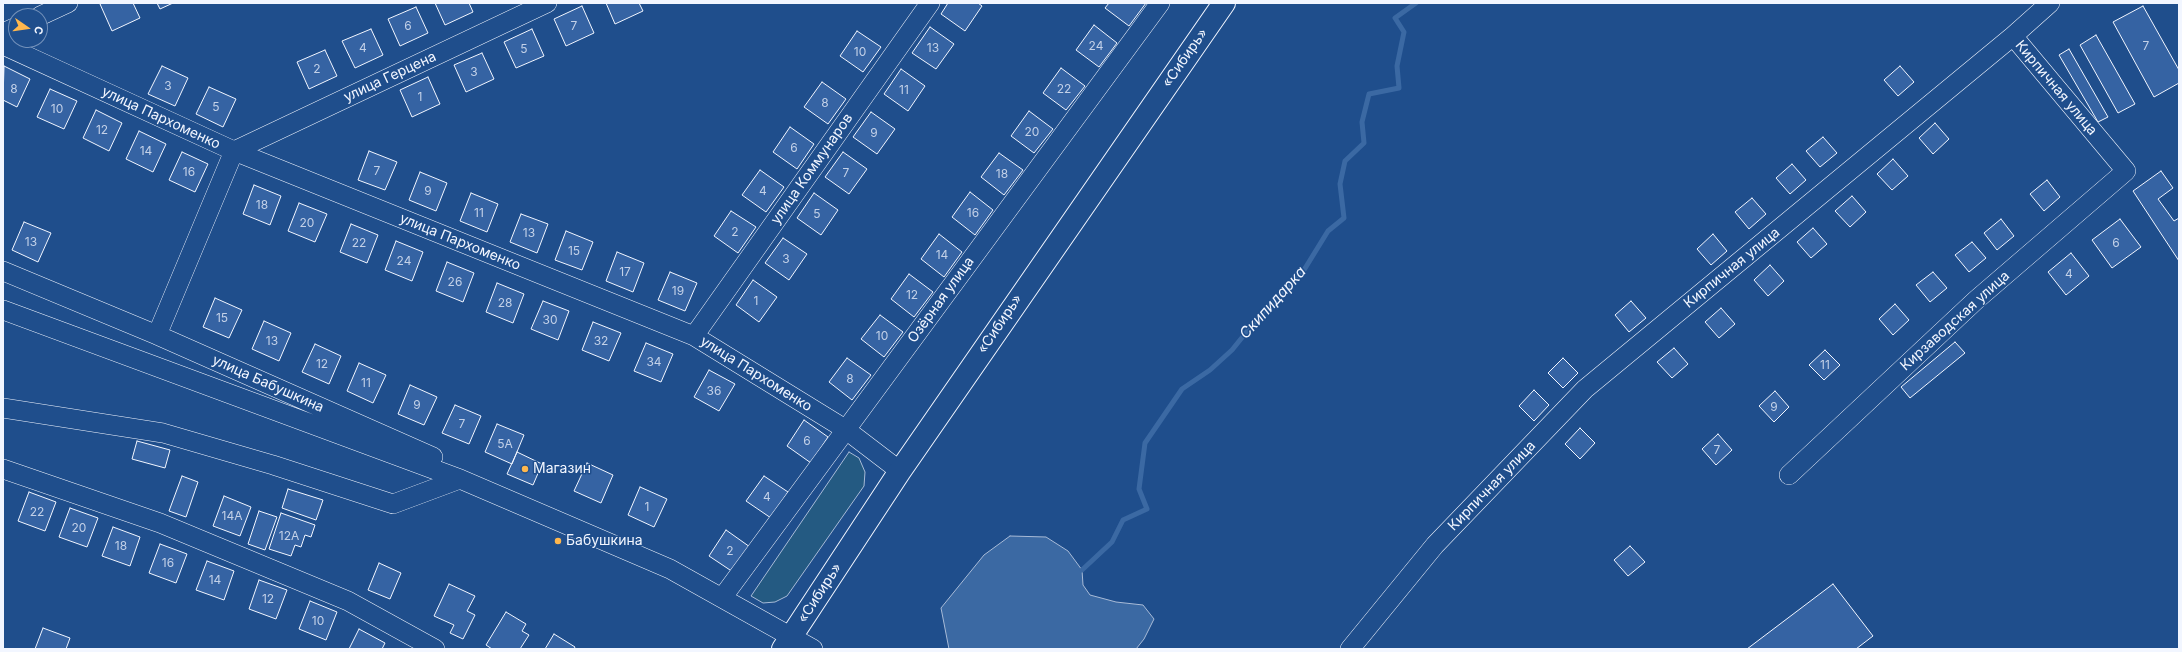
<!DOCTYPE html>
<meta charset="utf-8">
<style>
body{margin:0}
#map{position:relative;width:2182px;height:652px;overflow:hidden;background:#1f4e8c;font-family:Inter,sans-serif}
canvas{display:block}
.frame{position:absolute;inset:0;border:4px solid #f2f6ff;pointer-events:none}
.north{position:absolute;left:8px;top:8px;width:40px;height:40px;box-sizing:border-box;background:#1f4e8c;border:1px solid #7391ba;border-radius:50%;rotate:103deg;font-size:11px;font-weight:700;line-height:16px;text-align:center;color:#f2f6ff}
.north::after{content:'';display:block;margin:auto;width:14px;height:18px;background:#ffb74d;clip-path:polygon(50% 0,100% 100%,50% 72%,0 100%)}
</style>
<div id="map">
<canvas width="2182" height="652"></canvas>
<div class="frame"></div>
<div class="north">С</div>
</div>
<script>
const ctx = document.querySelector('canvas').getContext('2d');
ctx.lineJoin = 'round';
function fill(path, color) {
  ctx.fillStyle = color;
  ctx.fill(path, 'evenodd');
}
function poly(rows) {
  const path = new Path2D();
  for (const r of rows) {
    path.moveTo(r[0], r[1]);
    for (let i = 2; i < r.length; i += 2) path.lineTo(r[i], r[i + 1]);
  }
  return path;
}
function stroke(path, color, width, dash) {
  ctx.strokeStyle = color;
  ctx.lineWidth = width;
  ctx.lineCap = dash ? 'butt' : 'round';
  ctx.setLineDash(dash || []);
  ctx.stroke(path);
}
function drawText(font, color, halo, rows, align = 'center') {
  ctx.font = font + ' Inter,sans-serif';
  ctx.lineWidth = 3;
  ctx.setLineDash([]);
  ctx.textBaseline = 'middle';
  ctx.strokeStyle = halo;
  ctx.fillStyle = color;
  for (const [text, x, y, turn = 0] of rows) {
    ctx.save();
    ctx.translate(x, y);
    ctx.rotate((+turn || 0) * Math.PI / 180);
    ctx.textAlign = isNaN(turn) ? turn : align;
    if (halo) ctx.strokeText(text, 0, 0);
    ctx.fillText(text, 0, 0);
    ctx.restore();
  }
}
const green = poly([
 [849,452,859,458,865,472,864,486,787,596,775,602,763,603,751,596,849,452]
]);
fill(green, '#245a82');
stroke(green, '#a8bbd7', 1);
const water = poly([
 [1010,536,1046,537,1068,551,1082,570,1083,585,1090,595,1116,602,1143,605,1154,619,1144,639,1136,649,949,649,941,608,984,555,1010,536]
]);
fill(water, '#3b69a3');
stroke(water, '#a8bbd7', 1);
stroke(poly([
 [1082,570,1112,542,1123,520,1147,509,1139,489,1145,443,1182,389,1210,370,1232,350,1261,314,1304,270,1328,231,1344,218,1340,184,1345,161,1364,143,1362,122,1369,94,1399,88,1397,66,1404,32,1395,18,1416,3]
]), '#3b69a3', 5);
const building = poly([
 [103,3,133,3,140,18,112,31,100,4,103,3],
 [157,3,173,3,160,9,157,3],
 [435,3,469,3,473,12,445,25,435,3],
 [606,3,639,3,643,11,615,24,606,3],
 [948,3,978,3,982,6,965,31,941,14,948,3],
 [1109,3,1146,3,1129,26,1105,8,1109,3],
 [582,6,594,33,566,46,554,19,582,6],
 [2143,6,2179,70,2179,83,2154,97,2113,22,2143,6],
 [416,7,428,33,400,46,388,19,416,7],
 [1094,25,1117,43,1099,67,1076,50,1094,25],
 [930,27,954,44,936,69,912,53,930,27],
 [371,29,383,55,355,68,342,41,371,29],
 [532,29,544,56,516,68,504,42,532,29],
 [857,31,881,47,863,72,840,56,857,31],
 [2096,35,2135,104,2118,113,2080,45,2096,35],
 [2069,49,2108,117,2098,122,2059,55,2069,49],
 [325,50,337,76,309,89,297,62,325,50],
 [482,53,494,79,466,92,454,65,482,53],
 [4,66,30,79,17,107,3,100,4,66],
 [162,66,188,78,175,106,148,94,162,66],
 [1900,66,1914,82,1898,96,1884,80,1900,66],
 [1061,68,1085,86,1066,110,1043,93,1061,68],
 [901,69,925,86,908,111,884,94,901,69],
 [428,77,440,104,412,117,400,90,428,77],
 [822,82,846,99,828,124,804,107,822,82],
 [209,87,236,99,223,127,196,114,209,87],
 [50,89,77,101,64,129,37,117,50,89],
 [96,110,122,123,109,151,83,138,96,110],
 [1029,111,1053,129,1034,153,1011,136,1029,111],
 [871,112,895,129,877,154,853,137,871,112],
 [1935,123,1949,139,1933,154,1919,138,1935,123],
 [790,127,814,144,797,169,773,152,790,127],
 [139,131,166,144,153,172,126,159,139,131],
 [1823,137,1837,153,1820,167,1806,151,1823,137],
 [369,151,397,162,385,190,358,180,369,151],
 [182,152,208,164,195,192,169,180,182,152],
 [843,152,867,169,849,194,825,177,843,152],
 [999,153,1023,170,1004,195,981,177,999,153],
 [1893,159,1908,176,1892,190,1877,174,1893,159],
 [1792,164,1806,180,1790,194,1776,178,1792,164],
 [760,170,784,187,766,212,742,195,760,170],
 [2161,171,2173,188,2158,199,2174,221,2179,218,2179,261,2133,191,2161,171],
 [420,172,447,183,436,211,409,200,420,172],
 [2047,180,2060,197,2044,211,2030,194,2047,180],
 [254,185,281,196,270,225,243,214,254,185],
 [970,192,993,210,975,235,952,217,970,192],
 [471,193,498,204,487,232,460,221,471,193],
 [814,193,838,210,821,235,797,218,814,193],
 [1852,196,1866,212,1850,227,1835,211,1852,196],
 [1752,198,1766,214,1749,229,1735,212,1752,198],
 [299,203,327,214,315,242,288,231,299,203],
 [731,211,756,227,738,253,714,236,731,211],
 [521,214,548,224,537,253,510,242,521,214],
 [2001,219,2014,236,1997,250,1984,233,2001,219],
 [2120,219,2141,247,2112,268,2092,240,2120,219],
 [24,222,51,233,38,262,12,250,24,222],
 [351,224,378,235,367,263,340,252,351,224],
 [1813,228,1827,244,1811,258,1797,242,1813,228],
 [566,231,593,242,582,270,555,260,566,231],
 [939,234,962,252,944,277,921,259,939,234],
 [1713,234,1727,251,1711,265,1697,249,1713,234],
 [783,238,807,254,789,280,765,263,783,238],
 [396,241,423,252,412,281,385,270,396,241],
 [1972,242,1986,258,1969,272,1955,255,1972,242],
 [617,252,644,263,633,292,606,281,617,252],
 [2071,253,2089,276,2066,295,2048,272,2071,253],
 [447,262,474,273,463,302,436,291,447,262],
 [1770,265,1784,281,1768,296,1754,280,1770,265],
 [670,272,697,283,685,311,658,300,670,272],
 [1933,272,1947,288,1930,302,1916,285,1933,272],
 [909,274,933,292,914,317,891,299,909,274],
 [753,280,777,297,759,322,736,305,753,280],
 [497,283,524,294,513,323,486,312,497,283],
 [215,298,242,310,229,338,203,327,215,298],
 [543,301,569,311,558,340,531,329,543,301],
 [1631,301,1646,318,1629,332,1615,315,1631,301],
 [1895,304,1909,320,1893,335,1879,319,1895,304],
 [1721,308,1735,324,1719,338,1705,322,1721,308],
 [880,315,903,332,884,357,861,339,880,315],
 [264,321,291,333,279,361,252,349,264,321],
 [593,322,621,333,609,361,582,350,593,322],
 [1955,342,1965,353,1910,398,1901,387,1955,342],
 [646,343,673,354,661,382,634,371,646,343],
 [315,344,341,356,329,384,302,372,315,344],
 [1674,348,1688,364,1672,378,1657,362,1674,348],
 [1825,350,1840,365,1824,380,1809,365,1825,350],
 [847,358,871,375,852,400,829,382,847,358],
 [1563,358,1578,373,1563,388,1548,373,1563,358],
 [359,363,386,375,373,403,347,391,359,363],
 [709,370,735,384,719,411,694,397,709,370],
 [410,385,437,397,424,425,398,414,410,385],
 [1534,390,1549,405,1534,421,1519,406,1534,390],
 [1775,391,1789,407,1774,422,1759,406,1775,391],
 [455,405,481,416,469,444,442,433,455,405],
 [804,420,828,437,811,463,787,446,804,420],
 [497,424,524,435,512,464,485,452,497,424],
 [1580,428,1595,443,1580,459,1565,444,1580,428],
 [1718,434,1732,450,1716,465,1702,449,1718,434],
 [137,441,170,450,165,468,132,459,137,441],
 [517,452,542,464,533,485,507,474,517,452],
 [587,463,613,475,601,503,574,491,587,463],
 [182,476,198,482,186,517,169,511,182,476],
 [764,476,788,492,771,518,746,501,764,476],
 [640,487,667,499,654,527,628,515,640,487],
 [288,489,323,500,316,520,282,508,288,489],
 [29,492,56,502,45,531,18,521,29,492],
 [224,496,251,507,240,536,213,526,224,496],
 [70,508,98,518,87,547,59,537,70,508],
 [259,511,277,517,265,550,248,544,259,511],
 [281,513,315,525,311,537,305,535,301,547,295,545,291,556,269,549,281,513],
 [113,527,140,537,130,566,102,556,113,527],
 [726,530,750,547,733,572,709,556,726,530],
 [160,544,187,554,176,583,149,573,160,544],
 [1630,546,1645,562,1628,576,1614,560,1630,546],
 [207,561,234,571,224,600,196,590,207,561],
 [379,563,401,573,390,599,368,590,379,563],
 [259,580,287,590,276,619,249,609,259,580],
 [449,584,475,596,467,611,475,615,463,639,450,633,454,625,434,616,449,584],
 [1833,584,1873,636,1856,649,1747,649,1833,584],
 [310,601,337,612,326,640,299,629,310,601],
 [506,612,526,624,522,631,529,635,520,649,492,649,486,645,506,612],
 [43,628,70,638,66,649,35,649,43,628],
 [359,629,385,643,382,649,349,649,359,629],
 [554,634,575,647,574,649,545,649,554,634]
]);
fill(building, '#3563a3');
stroke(building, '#f2f6ff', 1);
const minor = poly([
 [40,16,68,3],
 [3,33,16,27],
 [2013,36,2050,3],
 [3,45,234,151,694,336,845,429,900,471],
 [3,271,157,335,433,457],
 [3,310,460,479,670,569,813,649],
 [157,335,234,151,547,3],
 [694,336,930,3],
 [3,408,163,433,273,465,393,504,460,479],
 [3,469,160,523,348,601,435,649],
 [722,598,1160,3],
 [1350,649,1435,545,1585,389,2013,36,2126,171,1976,300,1789,475]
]);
const major = poly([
 [783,649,900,471,1224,3]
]);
stroke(minor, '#f2f6ff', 20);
stroke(major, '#f2f6ff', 24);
stroke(minor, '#1f4e8c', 19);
stroke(major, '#1f4e8c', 22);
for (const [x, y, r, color] of [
 [525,469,4,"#ffb74d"],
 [558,541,4,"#ffb74d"]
]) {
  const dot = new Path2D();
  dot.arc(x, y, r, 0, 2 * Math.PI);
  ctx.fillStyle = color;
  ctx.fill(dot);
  stroke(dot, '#1f4e8c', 1.5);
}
drawText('12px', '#c3d1e8', null, [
 ["6",408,26],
 ["7",574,26],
 ["24",1096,46],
 ["7",2146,46],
 ["4",363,48],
 ["13",933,48],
 ["5",524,49],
 ["10",860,52],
 ["2",317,69],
 ["3",474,72],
 ["3",168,86],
 ["8",14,89],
 ["22",1064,89],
 ["11",904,90],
 ["1",420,97],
 ["8",825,103],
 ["5",216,107],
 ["10",57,109],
 ["12",102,130],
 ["20",1032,132],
 ["9",874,133],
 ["6",794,148],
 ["14",146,151],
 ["7",377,171],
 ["16",189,172],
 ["7",846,173],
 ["18",1002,174],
 ["9",428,191],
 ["4",763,191],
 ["18",262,205],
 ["11",479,213],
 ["16",973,213],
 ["5",817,214],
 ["20",307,223],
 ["2",735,232],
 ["13",529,233],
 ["13",31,242],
 ["22",359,243],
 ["6",2116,243],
 ["15",574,251],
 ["14",942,255],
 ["3",786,259],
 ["24",404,261],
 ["17",625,272],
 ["4",2069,274],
 ["26",455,282],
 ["19",678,291],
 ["12",912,295],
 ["1",756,301],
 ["28",505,303],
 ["15",222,318],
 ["30",550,320],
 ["10",882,336],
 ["13",272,341],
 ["32",601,341],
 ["34",654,362],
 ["12",322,364],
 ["11",1825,365],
 ["8",850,379],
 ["11",366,383],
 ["36",714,391],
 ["9",417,405],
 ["9",1774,407],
 ["7",462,424],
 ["6",807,441],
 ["5А",505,444],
 ["7",1717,450],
 ["4",767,497],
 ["1",647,507],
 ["22",37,512],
 ["14А",232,516],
 ["20",79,528],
 ["12А",289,536],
 ["18",121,546],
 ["2",730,551],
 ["16",168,563],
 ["14",215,580],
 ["12",268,599],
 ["10",318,621]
]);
drawText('14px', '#f2f6ff', '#1f4e8c', [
 ["«Сибирь»",1185,58,-55],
 ["улица Герцена",390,77,-25],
 ["Кирпичная улица",2056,88,50],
 ["улица Пархоменко",161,118,25],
 ["улица Коммунаров",812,169,-55],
 ["улица Пархоменко",460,242,22],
 ["Кирпичная улица",1732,268,-39],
 ["Озёрная улица",941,300,-54],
 ["Кирзаводская улица",1955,321,-42],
 ["«Сибирь»",1000,324,-56],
 ["улица Пархоменко",756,374,32],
 ["улица Бабушкина",268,384,24],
 ["Кирпичная улица",1492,486,-46],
 ["«Сибирь»",820,593,-57]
]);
drawText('14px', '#f2f6ff', '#1f4e8c', [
 ["Магазин",533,469],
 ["Бабушкина",566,541]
], 'left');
drawText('italic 15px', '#f2f6ff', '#1f4e8c', [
 ["Скипидарка",1273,303,-48]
]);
</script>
